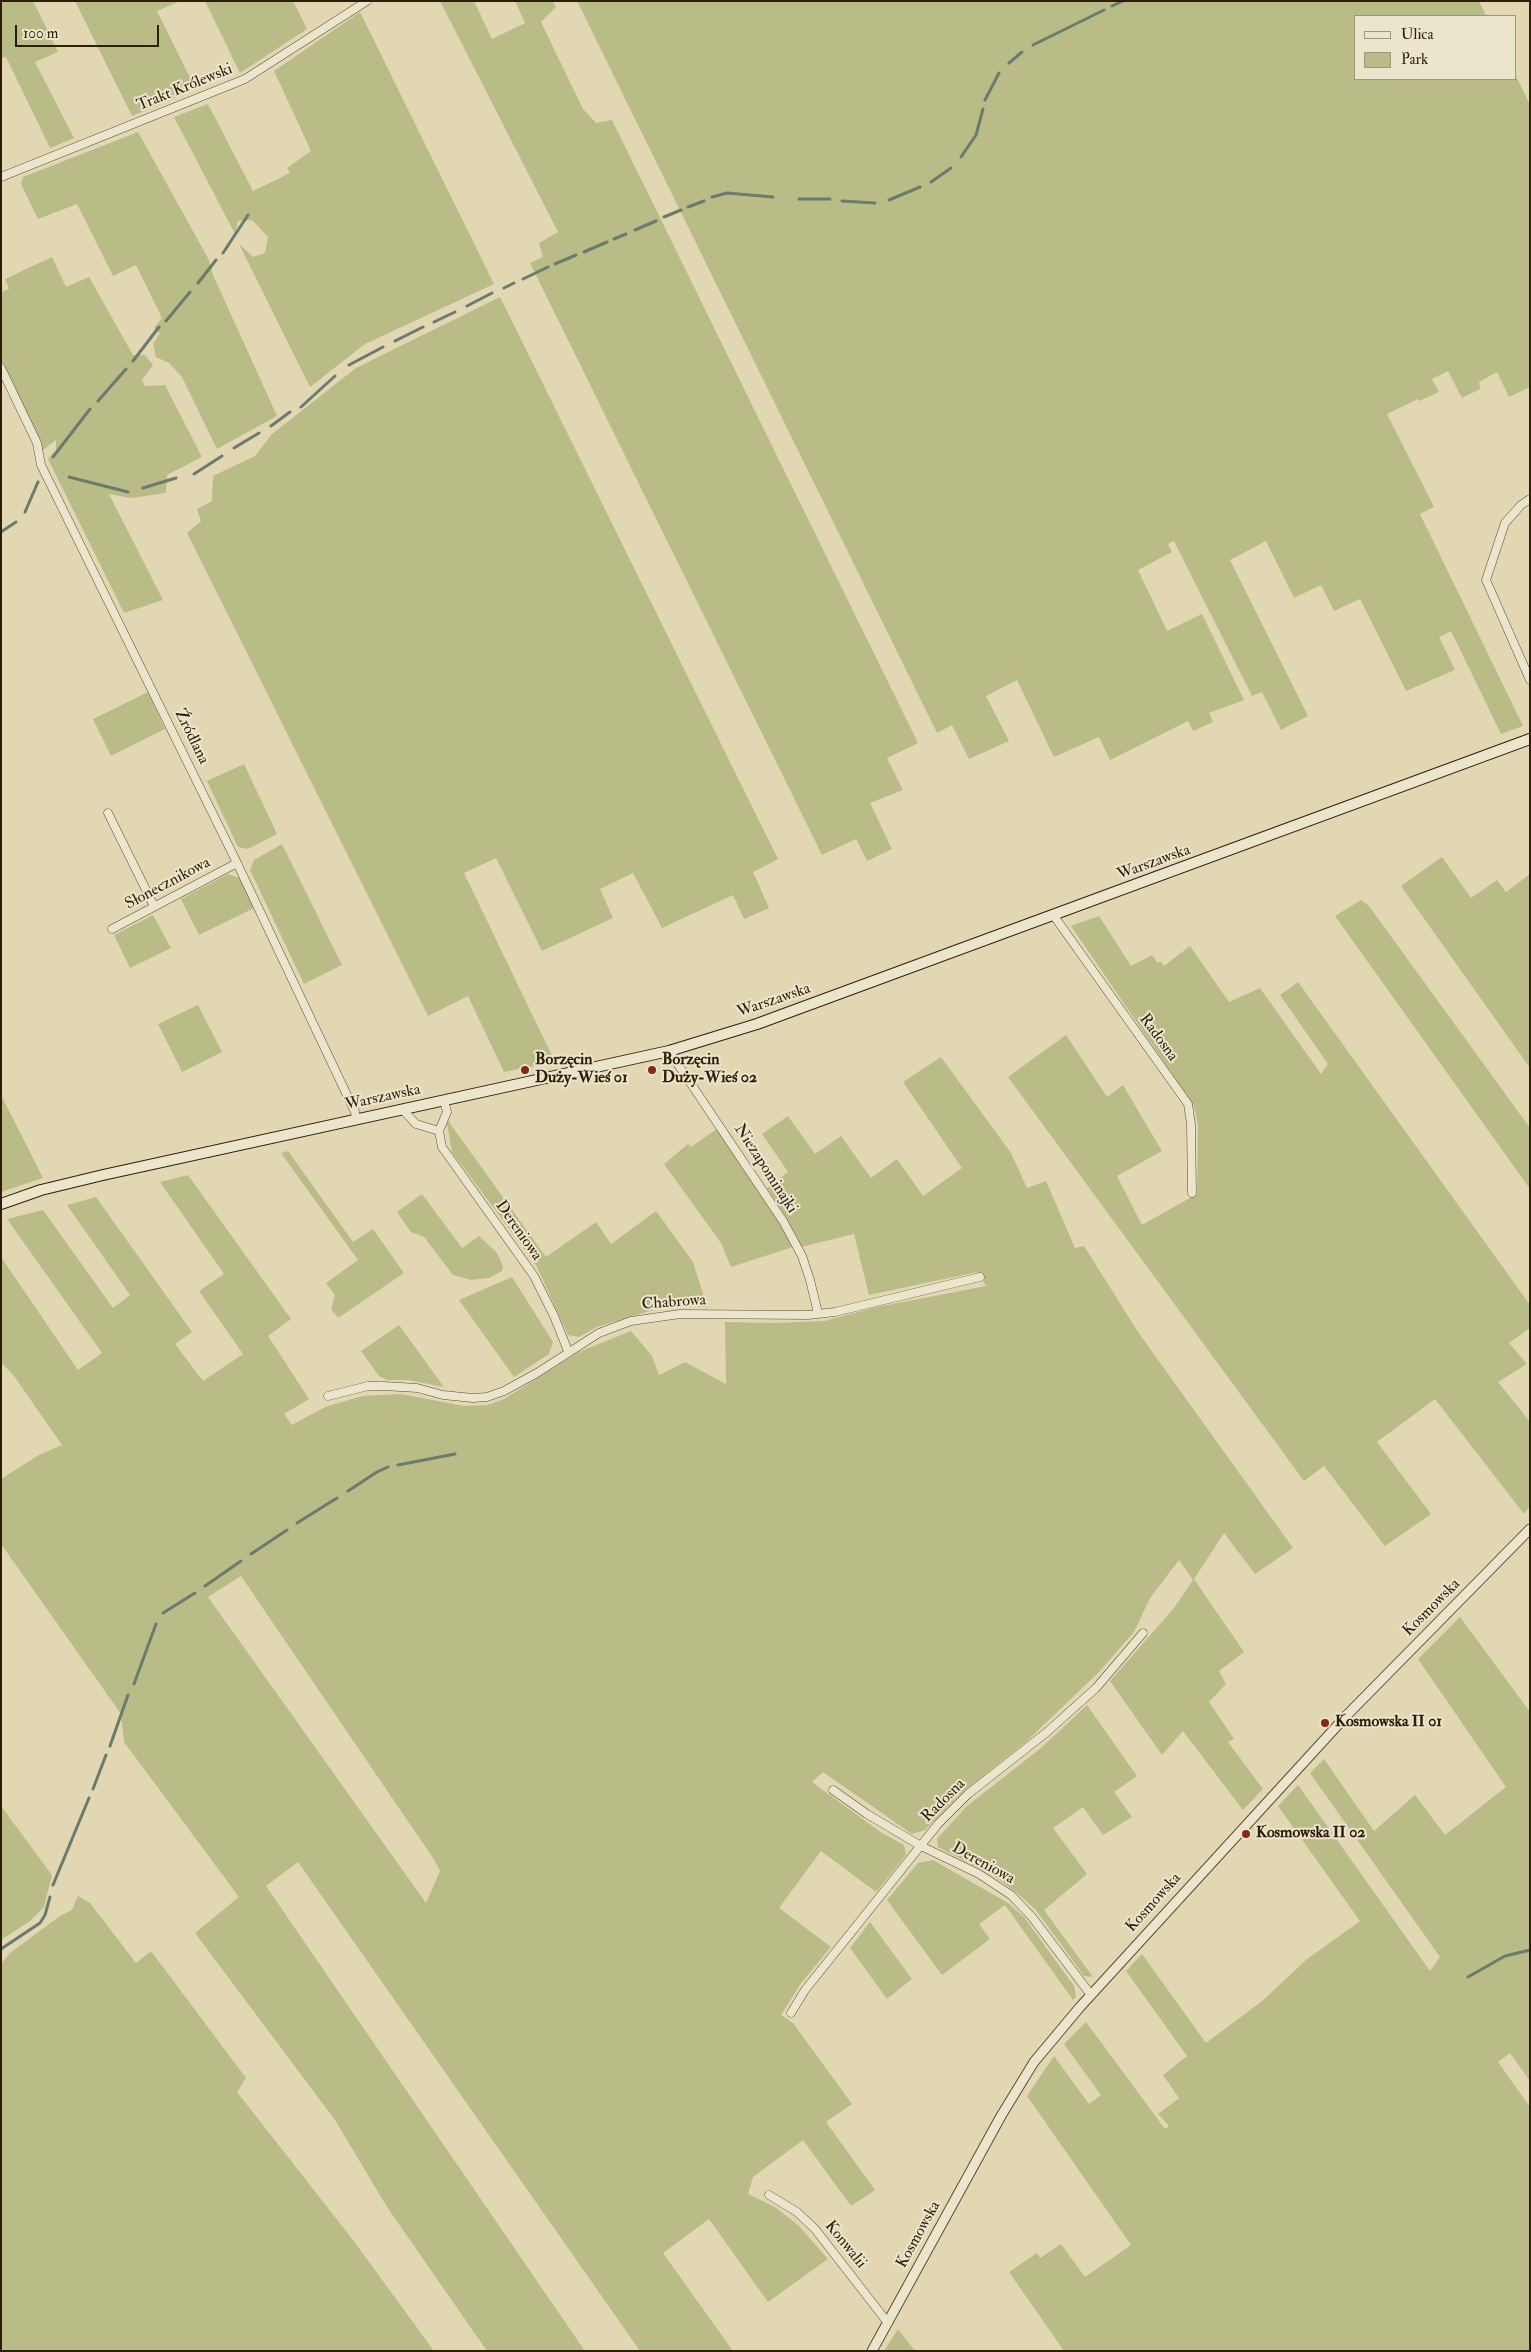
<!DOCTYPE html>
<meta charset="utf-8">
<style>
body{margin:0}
#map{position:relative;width:1531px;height:2352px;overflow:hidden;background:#e1d7b3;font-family:"IM FELL Double Pica",serif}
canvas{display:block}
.frame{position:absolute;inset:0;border:2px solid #2e1d07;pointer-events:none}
.legend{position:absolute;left:1354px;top:15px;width:162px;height:65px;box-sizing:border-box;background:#ece5ce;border:1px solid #a0957e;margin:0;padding:6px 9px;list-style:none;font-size:15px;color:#2e1d07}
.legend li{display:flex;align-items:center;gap:10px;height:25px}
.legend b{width:25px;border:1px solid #a0957e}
.scale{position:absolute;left:15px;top:25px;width:144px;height:22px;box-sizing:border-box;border:2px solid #2e1d07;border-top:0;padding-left:6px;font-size:15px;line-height:18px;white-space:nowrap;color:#2e1d07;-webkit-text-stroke:4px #ece5ce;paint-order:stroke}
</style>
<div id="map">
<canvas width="1531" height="2352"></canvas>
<div class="frame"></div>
<ul class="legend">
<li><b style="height:6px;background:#ece5ce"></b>Ulica</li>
<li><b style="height:14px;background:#babc87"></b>Park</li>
</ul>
<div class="scale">100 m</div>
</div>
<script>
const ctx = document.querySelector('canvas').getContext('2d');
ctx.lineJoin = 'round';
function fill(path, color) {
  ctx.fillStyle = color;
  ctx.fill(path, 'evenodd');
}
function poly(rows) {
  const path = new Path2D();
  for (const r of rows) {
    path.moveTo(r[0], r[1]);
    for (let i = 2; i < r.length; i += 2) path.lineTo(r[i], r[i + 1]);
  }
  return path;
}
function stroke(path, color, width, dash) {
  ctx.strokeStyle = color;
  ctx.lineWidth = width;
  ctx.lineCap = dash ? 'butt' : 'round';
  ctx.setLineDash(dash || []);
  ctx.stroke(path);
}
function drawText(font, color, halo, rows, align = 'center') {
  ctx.font = font + ' "IM FELL Double Pica",serif';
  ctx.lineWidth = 4;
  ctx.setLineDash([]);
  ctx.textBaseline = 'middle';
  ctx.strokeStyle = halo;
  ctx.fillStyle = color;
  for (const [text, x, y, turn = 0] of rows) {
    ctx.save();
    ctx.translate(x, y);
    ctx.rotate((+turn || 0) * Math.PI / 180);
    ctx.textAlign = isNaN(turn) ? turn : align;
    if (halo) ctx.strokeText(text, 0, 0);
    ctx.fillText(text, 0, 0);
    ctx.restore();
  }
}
fill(poly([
 [1,1,33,1,58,52,35,62,74,138,50,148,6,57,1,58],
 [75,1,181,1,157,11,193,84,189,92,132,116],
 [205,1,293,1,307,29,240,73],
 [440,1,474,1,492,39,525,23,515,1,553,1,556,7,541,22,583,109,596,123,612,120,918,743,887,758,903,790,870,803,892,849,867,861,856,839,822,855,530,263,543,257,539,243,558,232],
 [577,1,1479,1,1486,16,1355,16,1355,79,1515,79,1515,74,1530,105,1530,387,1509,397,1497,372,1479,382,1480,389,1462,398,1448,371,1432,379,1439,392,1419,401,1418,399,1387,414,1434,507,1420,514,1523,726,1501,734,1451,631,1439,637,1455,670,1406,691,1360,599,1334,611,1321,585,1294,598,1266,541,1230,560,1308,716,1281,730,1262,692,1252,696,1174,541,1168,544,1172,552,1138,570,1167,631,1202,614,1244,700,1209,713,1213,722,1193,731,1188,721,1110,760,1099,737,1054,757,1017,680,986,696,1009,741,969,759,952,725,937,733],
 [360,12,494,284,365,344,310,387,239,244,253,257,265,253,268,237,252,220,238,221,235,234,174,117,208,104,253,191,290,173,287,168,311,151,274,71],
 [138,132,209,260,213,275,277,416,217,449,182,377,169,363,156,357,153,344,160,333,154,328,162,318,136,265,113,276,77,204,38,219,21,184,23,177],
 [52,257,66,287,89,277,133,355,145,355,153,365,142,380,145,386,165,385,202,457,167,475,166,493,131,498,109,494,163,600,124,613,48,459,56,450,56,440,43,450,1,363,1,292,9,289,5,279],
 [500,297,778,859,753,872,769,908,744,919,733,895,662,928,633,873,600,889,613,918,542,951,496,858,464,873,555,1062,504,1072,468,996,428,1016,187,533,201,521,197,509,212,501,213,476,255,456,272,434,356,368],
 [148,692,165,729,111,756,93,719],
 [244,764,277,834,248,849,238,847,207,781],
 [282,844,342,965,304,984,250,870,254,860],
 [1442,857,1471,898,1497,880,1506,892,1530,874,1530,1068,1401,886],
 [228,874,240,878,254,908,199,935,181,899],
 [1361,900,1369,906,1530,1128,1530,1189,1335,916],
 [153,915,171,948,130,968,114,935],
 [1099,916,1131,966,1152,955,1158,963,1160,961,1164,966,1190,946,1229,1002,1260,988,1321,1074,1328,1064,1280,995,1298,982,1530,1305,1530,1328,1509,1343,1527,1364,1498,1382,1530,1422,1530,1506,1524,1514,1435,1399,1377,1442,1431,1514,1385,1546,1324,1466,1304,1481,1008,1077,1066,1035,1107,1097,1123,1085,1162,1151,1117,1176,1142,1225,1197,1194,1198,1125,1194,1106,1071,926],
 [198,1005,222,1052,182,1072,158,1024],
 [941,1057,1011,1153,1027,1188,1046,1181,1075,1248,1084,1246,1138,1332,1293,1548,1255,1574,1224,1533,1194,1579,1244,1652,1219,1671,1226,1684,1209,1702,1234,1739,1228,1742,1263,1789,1243,1810,1183,1731,1162,1755,1110,1681,1174,1608,1193,1580,1179,1560,1150,1598,1134,1632,1099,1672,1028,1740,959,1795,925,1830,912,1834,823,1772,812,1782,882,1833,904,1845,906,1855,876,1892,821,1851,779,1908,831,1947,802,1982,781,2015,793,2023,852,2104,826,2122,875,2190,851,2206,803,2140,753,2177,748,2194,775,2207,799,2226,828,2259,768,2302,709,2219,663,2253,733,2351,640,2351,298,1862,266,1886,585,2351,487,2351,387,2207,335,2120,195,1933,239,1897,124,1742,121,1714,1,1544,1,1479,39,1455,62,1445,14,1376,1,1362,1,1257,78,1370,102,1353,7,1219,43,1210,113,1308,130,1295,67,1205,96,1197,192,1332,175,1344,203,1381,243,1354,199,1291,224,1274,160,1182,188,1175,291,1319,268,1336,309,1399,284,1414,292,1425,325,1407,362,1396,401,1394,464,1406,487,1405,504,1399,579,1352,631,1331,652,1356,659,1375,685,1362,726,1384,725,1322,775,1323,824,1321,877,1307,986,1286,977,1272,869,1295,854,1234,801,1247,786,1217,767,1188,788,1172,762,1134,788,1116,815,1154,841,1136,871,1178,897,1159,923,1196,962,1168,903,1082],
 [241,1576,435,1861,440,1871,426,1903,208,1597],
 [1,1095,43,1178,1,1192],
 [446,1118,546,1257,596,1222,611,1244,656,1211,693,1262,707,1307,683,1306,653,1310,597,1327,579,1337,568,1335,536,1265,452,1152],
 [718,1128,773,1210,793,1247,731,1267,721,1243,664,1164,688,1144,691,1147],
 [288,1151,353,1242,373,1229,404,1273,338,1318,331,1309,335,1295,326,1283,358,1260,281,1153],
 [422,1194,462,1248,479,1236,497,1253,503,1266,502,1271,489,1278,471,1280,453,1275,424,1237,411,1232,397,1212],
 [512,1277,553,1342,549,1354,514,1377,459,1300],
 [399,1325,444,1387,408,1380,387,1380,379,1376,361,1351],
 [1460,1617,1530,1712,1530,2081,1510,2053,1498,2062,1530,2107,1530,2351,1064,2351,1009,2272,1037,2253,1040,2258,1061,2244,1085,2277,1131,2245,1027,2096,1054,2056,1089,2104,1101,2095,1064,2044,1086,2022,1165,2129,1169,2126,1158,2114,1179,2098,1163,2075,1187,2056,1126,1971,1142,1954,1206,2043,1261,2002,1306,1960,1360,1921,1278,1806,1298,1785,1430,1971,1440,1957,1310,1773,1324,1759,1374,1831,1415,1795,1445,1835,1506,1787,1418,1659],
 [1087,1705,1137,1776,1114,1792,1132,1817,1103,1835,1083,1807,1053,1828,1087,1874,1044,1910,1093,1977,1084,1976,1036,1910,1017,1893,995,1877,938,1847,937,1839,967,1806,1041,1748],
 [1,1806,52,1875,44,1907,30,1921,1,1940],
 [933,1860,1008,1903,1024,1917,1074,1986,1076,1997,1073,2000,1005,1905,979,1924,990,1939,942,1975,887,1900,918,1863],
 [78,1896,90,1903,136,1963,151,1951,246,2078,237,2092,353,2240,434,2351,1,2351,1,1964,10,1953,60,1916,72,1910],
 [870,1922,912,1979,887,1999,850,1948],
 [898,2329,915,2351,884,2351]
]), '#babc87');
stroke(poly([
 [1112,6,1123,1],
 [1033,45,1104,10],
 [1009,63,1022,52],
 [985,100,999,73],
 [961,157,976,135,983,109],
 [931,182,951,168],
 [712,197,727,193,773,197],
 [799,199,830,199],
 [889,200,920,187],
 [842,201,875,203],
 [688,207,704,201],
 [664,217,681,210],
 [635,230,656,221],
 [614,239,626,234],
 [584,252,607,242],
 [223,253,248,215],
 [555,264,576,255],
 [523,279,548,267],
 [198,283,216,260],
 [504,288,514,283],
 [467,306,492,293],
 [166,321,190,292],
 [434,322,455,312],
 [395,341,423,327],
 [133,361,159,327],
 [349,365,383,347],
 [98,401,126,369],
 [301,407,335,376],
 [271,426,290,412],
 [234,448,259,433],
 [53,457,90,409],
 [194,474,222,456],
 [69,477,128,492],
 [143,488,176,478],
 [25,512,38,482],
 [1,532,16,522],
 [398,1465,455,1454],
 [348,1491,377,1472,388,1467],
 [297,1523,337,1498],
 [251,1554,287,1530],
 [205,1586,241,1561],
 [163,1613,195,1593],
 [134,1684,156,1624],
 [110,1746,128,1695],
 [93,1789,106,1755],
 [53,1885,89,1798],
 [1,1949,40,1923,45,1915,50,1897],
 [1468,1977,1505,1956,1530,1950]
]), '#6b7b6c', 3);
const minor = poly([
 [1,177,245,79,367,1],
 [1,368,37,443,41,465,237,863,355,1112,356,1119],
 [1530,499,1521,505,1505,523,1486,580,1530,680],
 [108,813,154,906],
 [1054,916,1188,1104,1191,1124,1192,1193],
 [112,929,237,863],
 [669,1051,783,1221,802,1256,810,1280,818,1313],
 [444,1100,447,1112,439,1131,442,1147,534,1276,554,1316,568,1351],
 [403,1110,416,1124,439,1131],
 [328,1396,368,1386,384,1386,417,1388,443,1395,473,1398,487,1397,504,1391,537,1373,599,1333,631,1321,680,1314,808,1315,835,1312,980,1277],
 [833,1790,867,1814,921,1846,979,1874,1011,1895,1032,1917,1091,1995],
 [791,2013,805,1990,938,1824,968,1794,1047,1732,1096,1688,1143,1633],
 [769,2195,797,2212,815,2229,888,2323]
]);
const tertiary = poly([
 [872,2351,1001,2116,1034,2062,1080,2007,1347,1715,1530,1529]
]);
const secondary = poly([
 [1,1204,41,1190,103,1175,669,1051,757,1024,1530,739]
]);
stroke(minor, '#5b4c32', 9);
stroke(tertiary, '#5b4c32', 11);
stroke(secondary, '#2e1d07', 12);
stroke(minor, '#ece5ce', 8);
stroke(tertiary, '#ece5ce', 9);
stroke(secondary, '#ece5ce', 10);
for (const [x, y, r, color] of [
 [525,1070,5,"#8f2418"],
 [652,1070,5,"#8f2418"],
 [1325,1723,5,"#8f2418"],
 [1246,1834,5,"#8f2418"]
]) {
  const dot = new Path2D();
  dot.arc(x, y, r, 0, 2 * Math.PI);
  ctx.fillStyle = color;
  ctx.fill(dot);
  stroke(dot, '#ece5ce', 2);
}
drawText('16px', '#2e1d07', '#ece5ce', [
 ["Trakt Królewski",185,88,-22],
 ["Źródlana",191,737,64],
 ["Warszawska",1154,863,-20],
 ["Słonecznikowa",168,884,-28],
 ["Warszawska",774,1001,-19],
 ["Radosna",1158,1038,54],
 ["Warszawska",383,1098,-12],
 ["Niezapominajki",765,1169,57],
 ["Dereniowa",518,1231,55],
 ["Chabrowa",674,1303,-4],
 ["Kosmowska",1432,1608,-45],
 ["Radosna",944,1801,-45],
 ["Dereniowa",983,1864,29],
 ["Kosmowska",1154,1903,-48],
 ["Kosmowska",919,2235,-61],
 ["Konwalii",845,2245,51]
]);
drawText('bold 16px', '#2e1d07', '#ece5ce', [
 ["Borzęcin",535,1061],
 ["Duży-Wieś 01",535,1079],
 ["Borzęcin",662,1061],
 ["Duży-Wieś 02",662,1079],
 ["Kosmowska II 01",1335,1723],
 ["Kosmowska II 02",1256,1834]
], 'left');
</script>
